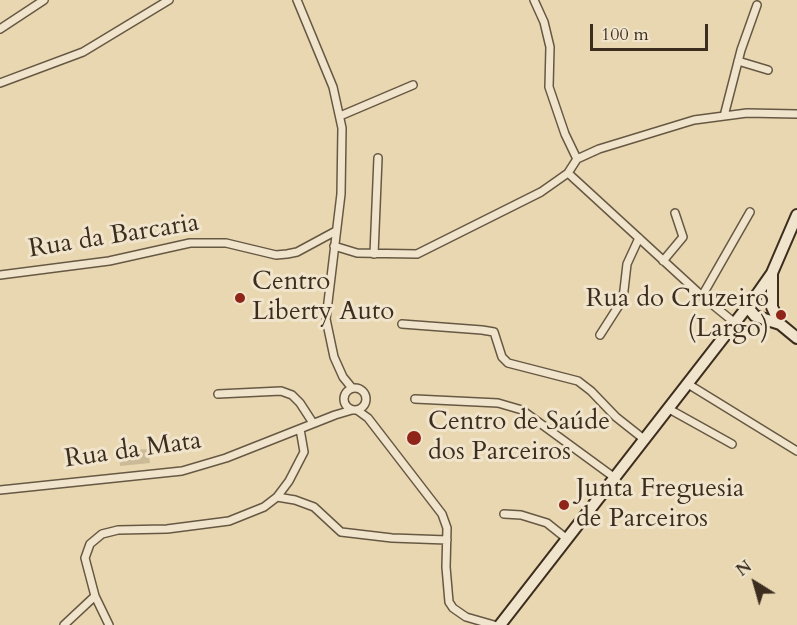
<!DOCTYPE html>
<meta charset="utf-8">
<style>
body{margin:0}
#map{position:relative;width:797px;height:625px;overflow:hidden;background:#e8d7b1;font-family:Cardo,serif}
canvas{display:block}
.north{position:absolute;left:725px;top:553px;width:60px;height:60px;-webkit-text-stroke:4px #f0e5cc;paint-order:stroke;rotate:323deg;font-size:16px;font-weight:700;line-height:24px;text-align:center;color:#3c2d1e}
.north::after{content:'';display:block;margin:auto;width:21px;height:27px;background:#3c2d1e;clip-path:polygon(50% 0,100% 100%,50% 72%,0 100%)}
.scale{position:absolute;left:590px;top:24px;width:118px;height:27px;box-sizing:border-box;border:3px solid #3c2d1e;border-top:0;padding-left:8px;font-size:18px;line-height:21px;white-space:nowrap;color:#3c2d1e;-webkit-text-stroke:4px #f0e5cc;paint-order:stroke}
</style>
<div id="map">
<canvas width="797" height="625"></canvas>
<div class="north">N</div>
<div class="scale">100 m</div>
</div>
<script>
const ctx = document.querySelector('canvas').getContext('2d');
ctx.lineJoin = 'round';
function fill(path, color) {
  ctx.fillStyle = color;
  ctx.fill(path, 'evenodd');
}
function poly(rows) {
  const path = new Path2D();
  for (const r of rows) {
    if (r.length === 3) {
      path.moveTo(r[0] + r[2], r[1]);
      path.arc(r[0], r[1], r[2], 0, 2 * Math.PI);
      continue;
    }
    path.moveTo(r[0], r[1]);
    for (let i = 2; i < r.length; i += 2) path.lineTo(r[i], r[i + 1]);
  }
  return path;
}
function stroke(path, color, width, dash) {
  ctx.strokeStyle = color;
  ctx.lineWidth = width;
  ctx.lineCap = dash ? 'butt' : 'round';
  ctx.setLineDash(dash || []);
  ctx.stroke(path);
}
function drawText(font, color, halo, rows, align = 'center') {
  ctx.font = font + ' Cardo,serif';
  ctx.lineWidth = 6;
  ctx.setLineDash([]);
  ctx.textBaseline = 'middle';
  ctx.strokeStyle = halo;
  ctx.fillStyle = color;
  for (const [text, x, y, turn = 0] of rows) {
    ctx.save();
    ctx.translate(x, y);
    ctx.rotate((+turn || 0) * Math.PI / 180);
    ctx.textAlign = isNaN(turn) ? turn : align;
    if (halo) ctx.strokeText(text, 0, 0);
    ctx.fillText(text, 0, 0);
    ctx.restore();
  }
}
fill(poly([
 [148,449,150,463,120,466,119,451]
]), '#cbba98');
const street = poly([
 [297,0,333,87,342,128,341,194,326,319,334,357,343,377,352,388],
 [534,0,544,22,550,47,549,87,565,134,577,159],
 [0,29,44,0],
 [738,61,768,70],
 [0,83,83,52,169,0],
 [340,116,413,85],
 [724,116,741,50,757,5],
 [568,173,702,296,735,323],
 [334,246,357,253,417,254,541,192,568,173,577,159,599,149,694,120,747,113,797,114],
 [374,254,378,158],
 [663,261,683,237,675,213],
 [0,275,109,261,190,243,226,243,276,255,287,254,297,252,336,231],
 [702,296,750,212],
 [402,324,482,330,494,332,502,357,508,363,578,381,591,391,616,417,645,440],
 [600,335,623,299,627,264,639,238],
 [688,384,797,451],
 [355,399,11],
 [218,394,281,391,292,395,300,403,313,423],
 [415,399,498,403,522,410,615,478],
 [669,409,732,444],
 [357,410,368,418,442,514,447,528,446,567,449,602,453,608,466,617,494,625],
 [0,490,182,471,226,458,335,415,352,410],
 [277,497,289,481,304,452,300,429],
 [504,514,521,515,547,523,567,539],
 [95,596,109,625],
 [64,625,95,596,85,558,90,544,102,534,118,530,167,529,229,521,264,507,277,497,295,500,314,507,341,532,392,538,447,540]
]);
const secondary = poly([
 [772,273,772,307,780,324],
 [748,304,750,310,755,316,780,324,797,338],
 [500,625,758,293,772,273,797,215]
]);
stroke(street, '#675843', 10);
stroke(secondary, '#3c2d1e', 14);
stroke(street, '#f0e5cc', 7);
stroke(secondary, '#f0e5cc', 10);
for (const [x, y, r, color] of [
 [240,298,6,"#8f2418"],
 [781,315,6,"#8f2418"],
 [414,438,8,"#8f2418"],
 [564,505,6,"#8f2418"]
]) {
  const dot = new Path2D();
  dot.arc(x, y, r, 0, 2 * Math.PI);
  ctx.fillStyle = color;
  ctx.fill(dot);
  stroke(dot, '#f0e5cc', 2);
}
drawText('26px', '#3c2d1e', '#f0e5cc', [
 ["Rua da Barcaria",114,237,-9],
 ["Rua da Mata",133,451,-8]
]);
drawText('26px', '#3c2d1e', '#f0e5cc', [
 ["Centro",252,283],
 ["Liberty Auto",252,313],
 ["Rua do Cruzeiro",769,300,"right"],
 ["(Largo)",769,330,"right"],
 ["Centro de Saúde",428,423],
 ["dos Parceiros",428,453],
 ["Junta Freguesia",576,490],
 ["de Parceiros",576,520]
], 'left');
</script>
